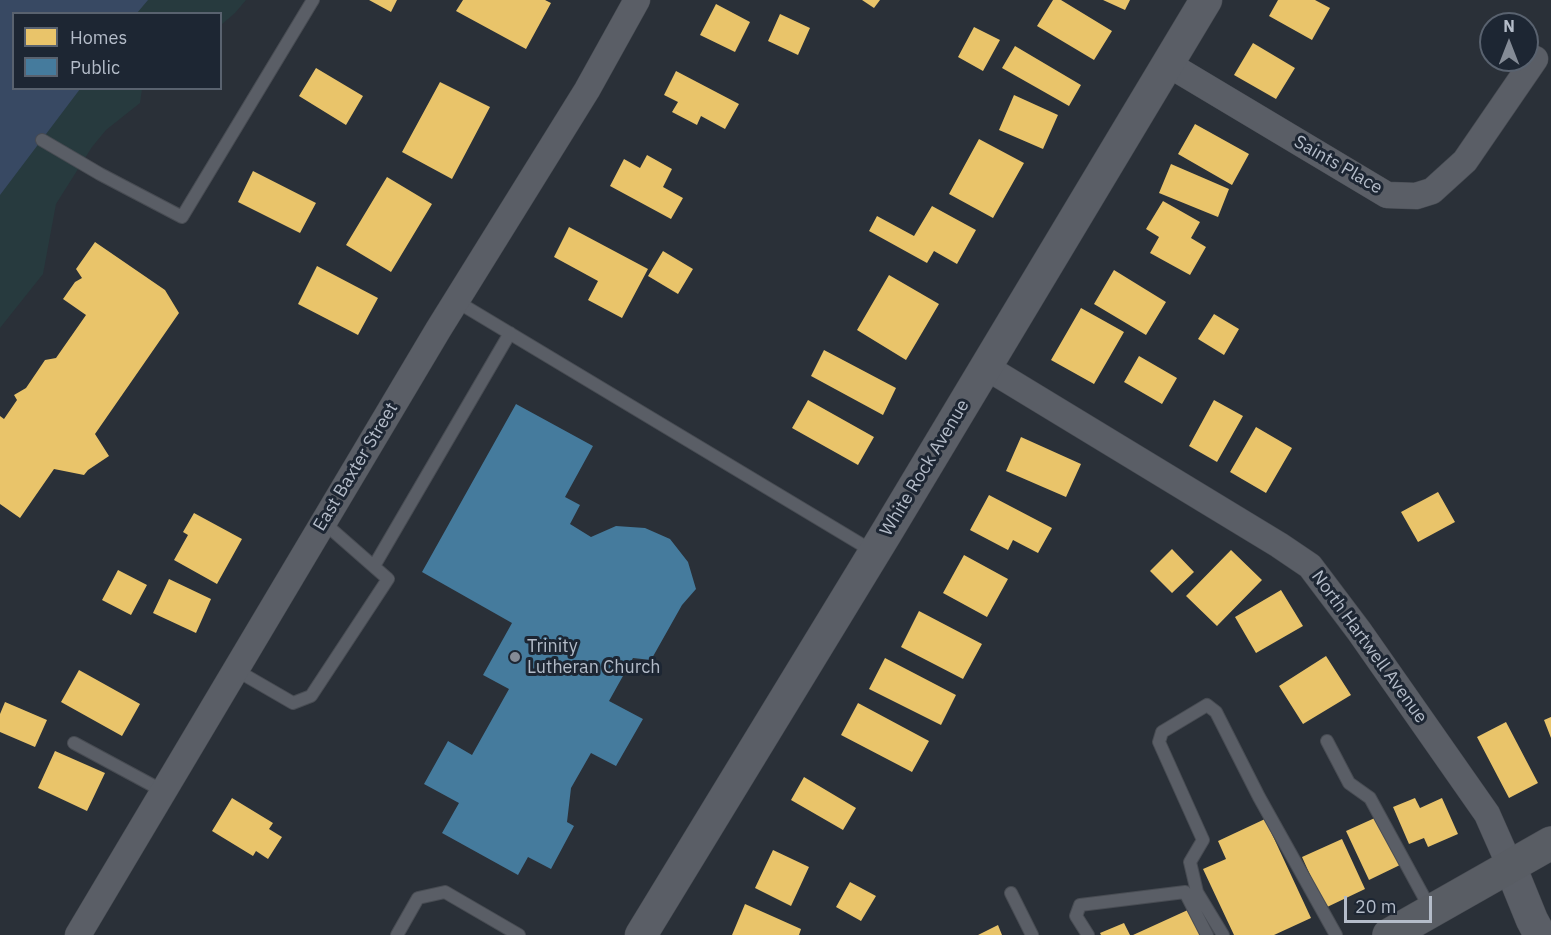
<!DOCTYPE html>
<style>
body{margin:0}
#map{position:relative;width:1551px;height:935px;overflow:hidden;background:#2a3038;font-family:"IBM Plex Sans",sans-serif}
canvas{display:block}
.legend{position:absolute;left:12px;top:12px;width:210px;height:78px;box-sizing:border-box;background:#1d2633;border:2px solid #59626f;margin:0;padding:8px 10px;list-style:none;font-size:18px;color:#b4bcc9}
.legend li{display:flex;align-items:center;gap:12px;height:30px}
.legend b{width:30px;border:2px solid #59626f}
.north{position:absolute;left:1479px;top:12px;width:60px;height:60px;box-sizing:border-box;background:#1d2633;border:2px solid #59626f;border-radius:50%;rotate:0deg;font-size:16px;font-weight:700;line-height:24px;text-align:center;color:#b4bcc9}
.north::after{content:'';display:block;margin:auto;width:21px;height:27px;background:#848b96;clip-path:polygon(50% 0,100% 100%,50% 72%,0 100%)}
.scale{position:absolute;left:1344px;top:896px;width:88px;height:27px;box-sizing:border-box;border:3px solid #b4bcc9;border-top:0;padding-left:8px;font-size:18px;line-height:21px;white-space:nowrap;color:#b4bcc9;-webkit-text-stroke:4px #1d2633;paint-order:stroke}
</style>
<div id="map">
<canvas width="1551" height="935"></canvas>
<ul class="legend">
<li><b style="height:16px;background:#e9c46a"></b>Homes</li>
<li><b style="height:16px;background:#457b9d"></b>Public</li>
</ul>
<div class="north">N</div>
<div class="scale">20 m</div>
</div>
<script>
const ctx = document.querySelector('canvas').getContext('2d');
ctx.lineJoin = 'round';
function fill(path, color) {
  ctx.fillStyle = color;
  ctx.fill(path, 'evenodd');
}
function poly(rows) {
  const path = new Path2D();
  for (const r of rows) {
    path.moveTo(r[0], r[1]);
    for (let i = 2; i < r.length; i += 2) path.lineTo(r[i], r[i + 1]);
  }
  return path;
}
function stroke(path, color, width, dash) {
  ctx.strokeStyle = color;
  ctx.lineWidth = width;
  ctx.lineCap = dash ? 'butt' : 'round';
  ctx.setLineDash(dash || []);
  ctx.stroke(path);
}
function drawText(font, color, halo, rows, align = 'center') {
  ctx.font = font + ' "IBM Plex Sans",sans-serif';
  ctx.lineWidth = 6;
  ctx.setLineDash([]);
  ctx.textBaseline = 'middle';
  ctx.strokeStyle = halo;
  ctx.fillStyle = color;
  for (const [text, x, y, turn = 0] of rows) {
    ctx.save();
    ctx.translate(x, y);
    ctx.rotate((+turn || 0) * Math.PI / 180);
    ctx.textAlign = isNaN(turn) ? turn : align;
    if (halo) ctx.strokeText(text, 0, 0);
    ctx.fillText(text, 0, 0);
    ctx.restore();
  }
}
fill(poly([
 [0,0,246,0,235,13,221,25,220,14,14,14,14,88,142,89,140,103,106,130,92,147,56,204,43,274,0,328]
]), '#273a3e');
fill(poly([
 [0,0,148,0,137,13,14,14,14,88,80,89,0,195]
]), '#384963');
fill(poly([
 [369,0,397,0,391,12],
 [463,0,545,0,551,3,526,49,456,11],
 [862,0,880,0,874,8],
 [1053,0,1061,0,1112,31,1094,60,1037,26],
 [1103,0,1130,0,1125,10],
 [1278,0,1315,0,1330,8,1312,40,1269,16],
 [716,4,750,22,735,52,700,35],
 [780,14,810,28,798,55,768,41],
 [974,27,1000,40,983,71,958,57],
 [1253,43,1295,68,1276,99,1234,75],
 [1015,46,1081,85,1069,106,1002,68],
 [316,68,363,96,346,125,299,96],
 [676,71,739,104,725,129,701,116,697,125,672,112,678,102,664,95],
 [440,82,490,107,452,179,402,152],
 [1014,95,1058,115,1043,149,999,130],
 [1195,124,1249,154,1232,185,1178,154],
 [979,139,1024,163,993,218,949,194],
 [647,155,672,169,663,187,683,198,671,219,610,186,624,159,640,168],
 [1171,164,1229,189,1218,217,1159,193],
 [253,171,316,203,300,233,238,202],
 [387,177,432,204,391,272,346,245],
 [1163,201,1200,222,1191,238,1206,247,1190,275,1150,253,1159,237,1146,229],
 [932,206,976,230,957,264,934,251,927,263,869,231,877,216,914,236],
 [569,227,648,269,622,318,588,300,598,281,554,257],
 [95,242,165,290,179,313,95,434,109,456,88,470,84,475,54,469,20,518,0,504,0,416,4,419,17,400,14,395,26,388,45,360,56,358,86,315,63,299,75,282,82,278,76,269],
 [663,251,693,269,678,294,648,276],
 [317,266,378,298,358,335,298,304],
 [1114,270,1166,302,1146,335,1094,304],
 [889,275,939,304,906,360,857,330],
 [1081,308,1124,332,1094,384,1051,360],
 [1214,314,1239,329,1224,355,1198,339],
 [824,350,896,388,883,415,811,376],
 [1139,356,1177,378,1162,404,1124,382],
 [808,400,874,437,858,465,792,428],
 [1214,400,1243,416,1217,462,1189,446],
 [1256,427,1292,448,1266,493,1230,472],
 [1021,437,1081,464,1066,497,1006,471],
 [1438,492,1455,522,1418,542,1401,512],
 [989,495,1052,528,1038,553,1013,540,1008,550,970,530],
 [194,513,242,539,217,584,174,560,188,535,183,532],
 [1172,549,1194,572,1172,593,1150,571],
 [1231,550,1262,580,1217,626,1186,596],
 [964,555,1008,579,987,617,943,593],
 [118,570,147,585,131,615,102,600],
 [169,579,211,599,196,633,153,613],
 [1281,590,1303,626,1256,653,1235,617],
 [919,611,982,644,963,679,901,647],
 [1326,656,1351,695,1303,724,1279,686],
 [885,658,956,695,941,725,869,689],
 [79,670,140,704,122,736,61,702],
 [5,702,47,720,35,747,0,732,0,714],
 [858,703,929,741,912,772,841,735],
 [1551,717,1551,738,1544,720],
 [1506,722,1538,783,1509,798,1477,737],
 [55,751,105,773,87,811,38,788],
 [804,777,856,808,843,830,791,800],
 [232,798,273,823,269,829,282,837,268,859,256,851,253,856,212,831],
 [1415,798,1420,808,1442,798,1458,834,1428,847,1424,838,1409,844,1393,807],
 [1377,817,1400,865,1369,880,1346,831],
 [1265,819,1311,918,1274,935,1234,935,1203,869,1226,859,1218,841],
 [1342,839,1365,889,1325,908,1302,857],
 [773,850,809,867,791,906,755,888],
 [850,882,876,896,861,921,836,907],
 [745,904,801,929,799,935,732,935],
 [1190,909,1202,935,1133,935],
 [1124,923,1130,935,1101,935,1100,933],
 [998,925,1002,935,978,935]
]), '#e9c46a');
fill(poly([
 [516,404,593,446,565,497,580,505,570,524,591,537,616,526,645,528,670,539,688,562,696,589,682,605,651,660,633,658,609,701,643,719,616,766,591,753,571,788,567,822,574,826,551,869,528,857,518,875,442,833,459,803,424,784,448,741,472,755,509,689,483,675,512,623,422,572]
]), '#457b9d');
const service = poly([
 [42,140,100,174,182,217,313,0],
 [456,301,874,552],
 [374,566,510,333],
 [236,670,293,703,311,696,388,579,323,522],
 [1327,741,1349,783,1370,798,1431,910],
 [74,743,163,791],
 [1011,893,1032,935],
 [397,935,418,898,445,892,519,935],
 [1088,935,1076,916,1080,905,1185,892,1207,935],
 [1223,935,1197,892,1190,862,1203,840,1159,742,1162,732,1207,705,1216,712,1259,797,1336,935]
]);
const minor = poly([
 [1168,64,1387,195,1416,196,1432,191,1465,161,1535,59],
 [986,367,1279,545,1310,566,1359,631,1487,814,1510,866],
 [78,935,438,330,587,90,637,0]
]);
const tertiary = poly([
 [1510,866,1532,920,1540,935],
 [641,935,885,535,1206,0]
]);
const secondary = poly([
 [1389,935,1551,843]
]);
stroke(service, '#484c53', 14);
stroke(minor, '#484c53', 27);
stroke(tertiary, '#484c53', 33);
stroke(secondary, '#484c53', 34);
stroke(service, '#5a5e66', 12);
stroke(minor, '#5a5e66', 26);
stroke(tertiary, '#5a5e66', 32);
stroke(secondary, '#595d64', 33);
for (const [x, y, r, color] of [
 [515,657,6,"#848b96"]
]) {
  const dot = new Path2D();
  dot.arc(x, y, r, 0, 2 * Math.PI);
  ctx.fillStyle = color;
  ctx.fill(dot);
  stroke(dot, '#1d2633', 2);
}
drawText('18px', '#b4bcc9', '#1d2633', [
 ["Saints Place",1338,165,30],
 ["East Baxter Street",356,467,-59],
 ["White Rock Avenue",925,468,-59],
 ["North Hartwell Avenue",1369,647,54]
]);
drawText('18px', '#b4bcc9', '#1d2633', [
 ["Trinity",527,647],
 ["Lutheran Church",527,668]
], 'left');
</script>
